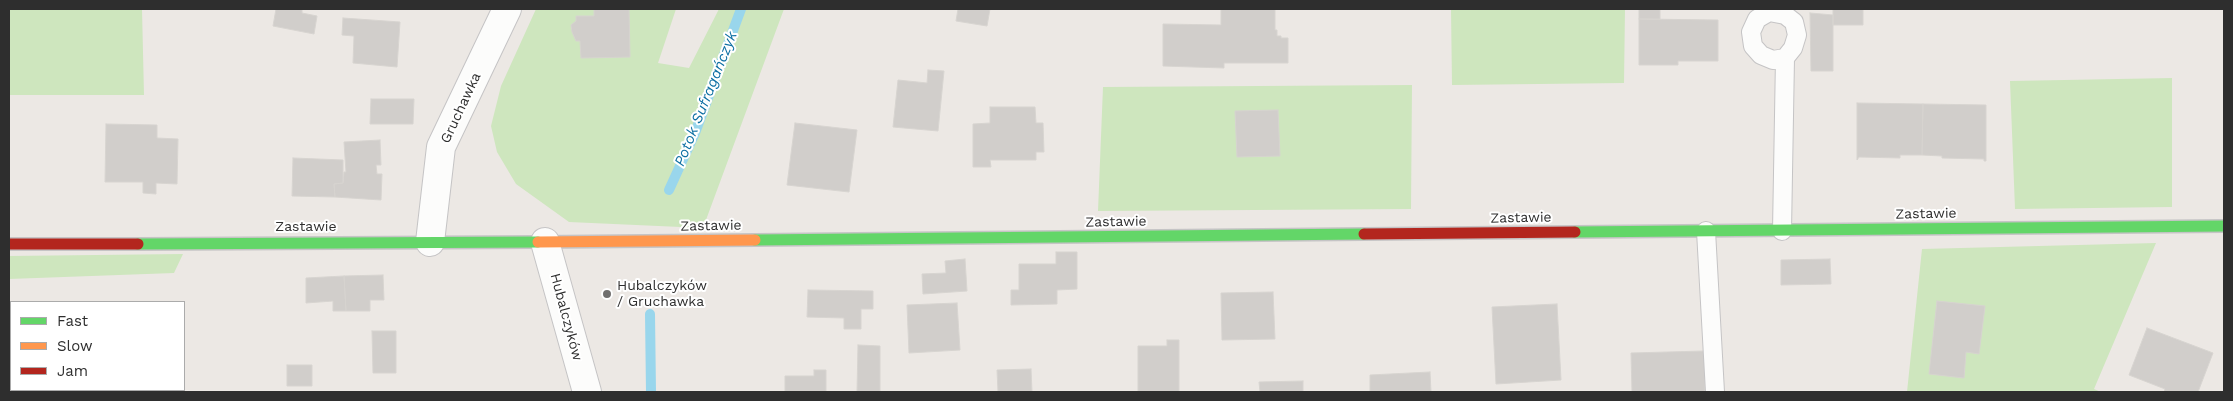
<!DOCTYPE html>
<meta charset="utf-8">
<style>
body{margin:0}
#map{position:relative;width:2233px;height:401px;overflow:hidden;background:#ece8e4;font-family:"Work Sans",sans-serif}
canvas{display:block}
.frame{position:absolute;inset:0;border:10px solid #2e2e2e;pointer-events:none}
.legend{position:absolute;left:10px;top:301px;width:175px;height:90px;box-sizing:border-box;background:#fff;border:1px solid #ababab;margin:0;padding:6px 9px;list-style:none;font-size:15px;color:#2e2e2e}
.legend li{display:flex;align-items:center;gap:10px;height:25px}
.legend b{width:25px;border:1px solid #ababab}
</style>
<div id="map">
<canvas width="2233" height="401"></canvas>
<div class="frame"></div>
<ul class="legend">
<li><b style="height:6px;background:#63d668"></b>Fast</li>
<li><b style="height:6px;background:#ff974d"></b>Slow</li>
<li><b style="height:6px;background:#b3261e"></b>Jam</li>
</ul>
</div>
<script>
const ctx = document.querySelector('canvas').getContext('2d');
ctx.lineJoin = 'round';
function fill(path, color) {
  ctx.fillStyle = color;
  ctx.fill(path, 'evenodd');
}
function poly(rows) {
  const path = new Path2D();
  for (const r of rows) {
    path.moveTo(r[0], r[1]);
    for (let i = 2; i < r.length; i += 2) path.lineTo(r[i], r[i + 1]);
  }
  return path;
}
function stroke(path, color, width, dash) {
  ctx.strokeStyle = color;
  ctx.lineWidth = width;
  ctx.lineCap = dash ? 'butt' : 'round';
  ctx.setLineDash(dash || []);
  ctx.stroke(path);
}
function drawText(font, color, halo, rows, align = 'center') {
  ctx.font = font + ' "Work Sans",sans-serif';
  ctx.lineWidth = 4;
  ctx.setLineDash([]);
  ctx.textBaseline = 'middle';
  ctx.strokeStyle = halo;
  ctx.fillStyle = color;
  for (const [text, x, y, turn = 0] of rows) {
    ctx.save();
    ctx.translate(x, y);
    ctx.rotate((+turn || 0) * Math.PI / 180);
    ctx.textAlign = isNaN(turn) ? turn : align;
    if (halo) ctx.strokeText(text, 0, 0);
    ctx.fillText(text, 0, 0);
    ctx.restore();
  }
}
fill(poly([
 [9,9,142,9,144,95,9,95],
 [536,9,676,9,658,63,689,68,719,9,784,9,703,228,569,222,516,184,497,152,491,126,501,86],
 [1451,9,1625,9,1624,83,1452,85],
 [2172,78,2172,207,2015,209,2010,81],
 [1412,85,1411,209,1098,211,1103,87],
 [2156,243,2094,389,2101,392,1907,392,1922,249],
 [183,254,174,273,9,279,9,256]
]), '#cee6be');
stroke(poly([
 [669,190,695,133,741,9],
 [650,314,651,392]
]), '#99d6ec', 10);
const building = poly([
 [276,9,302,9,302,13,317,16,314,34,273,26,276,9],
 [594,9,629,9,630,57,581,58,580,41,576,41,572,32,571,25,576,21,576,16,594,16,594,9],
 [958,9,990,9,987,26,956,21,958,9],
 [1221,9,1275,9,1275,30,1277,30,1277,36,1281,36,1281,38,1288,38,1288,63,1224,63,1224,68,1163,66,1163,24,1221,25,1221,9],
 [1639,9,1660,9,1660,19,1639,19,1639,9],
 [1833,9,1863,9,1863,25,1833,25,1833,9],
 [1810,13,1833,15,1833,71,1811,71,1810,13],
 [343,18,400,22,397,67,353,63,354,36,342,35,343,18],
 [1639,19,1718,20,1718,61,1678,61,1678,65,1639,65,1639,19],
 [928,70,944,71,938,131,893,127,898,80,927,83,928,70],
 [371,99,414,99,413,124,370,124,371,99],
 [1857,103,1923,104,1922,155,1900,155,1900,158,1859,157,1857,160,1857,103],
 [1923,104,1986,105,1986,161,1984,161,1984,159,1942,158,1942,156,1922,155,1923,104],
 [990,107,1035,107,1036,123,1043,123,1044,152,1036,152,1036,160,990,160,991,167,973,167,973,124,990,123,990,107],
 [1278,110,1280,156,1237,157,1235,111,1278,110],
 [795,123,857,130,849,192,787,185,795,123],
 [106,124,157,125,157,138,178,139,177,184,156,183,156,194,143,193,143,182,105,182,106,124],
 [380,140,381,165,376,165,377,174,382,174,381,200,335,197,334,184,343,183,344,172,346,172,344,142,380,140],
 [293,158,343,160,343,183,334,184,335,197,292,196,293,158],
 [1056,252,1077,252,1077,289,1057,290,1057,304,1011,305,1011,290,1019,290,1019,264,1056,264,1056,252],
 [965,259,967,291,923,294,922,274,946,273,945,261,965,259],
 [1830,259,1831,284,1781,285,1781,260,1830,259],
 [383,275,384,300,370,300,370,311,346,311,344,276,383,275],
 [344,276,346,311,333,311,333,301,306,303,306,278,344,276],
 [808,290,873,291,873,309,861,309,861,329,844,329,844,318,807,317,808,290],
 [1273,292,1275,339,1222,340,1221,293,1273,292],
 [1937,301,1985,306,1979,354,1966,352,1964,378,1929,374,1937,301],
 [957,303,960,350,909,353,907,305,957,303],
 [1557,304,1561,380,1496,384,1492,307,1557,304],
 [2147,328,2213,353,2198,392,2164,392,2165,389,2129,375,2147,328],
 [372,331,396,331,396,373,373,373,372,331],
 [1167,340,1179,340,1179,392,1138,392,1138,346,1167,346,1167,340],
 [858,345,880,346,880,392,857,392,858,345],
 [1704,351,1705,392,1632,392,1631,353,1704,351],
 [287,365,312,365,312,386,287,386,287,365],
 [1031,369,1032,392,998,392,997,370,1031,369],
 [814,370,826,370,826,392,785,392,785,376,814,376,814,370],
 [1430,372,1431,392,1370,392,1370,375,1430,372],
 [1303,381,1303,392,1260,392,1259,382,1303,381],
 [13,390,57,390,57,392,13,392,13,390],
 [115,390,145,390,145,392,115,392,115,390]
]);
fill(building, '#d1cecb');
stroke(building, '#d7d4d0', 1);
const lane = poly([
 [1706,231,1715,392],
 [1782,231,1785,58,1793,48,1797,35,1794,22,1785,15,1769,12,1757,19,1751,32,1753,46,1761,55,1773,60,1785,58]
]);
const street = poly([
 [430,242,441,147,507,9],
 [545,242,587,392]
]);
const fast = poly([
 [1575,232,2224,226],
 [755,240,1364,234],
 [138,244,538,242]
]);
const slow = poly([
 [538,242,755,240]
]);
const jam = poly([
 [1364,234,1575,232],
 [9,244,138,244]
]);
stroke(lane, '#c5c4c5', 20);
stroke(street, '#c5c4c5', 30);
stroke(fast, '#c5c4c5', 14);
stroke(slow, '#c5c4c5', 14);
stroke(jam, '#c5c4c5', 14);
stroke(lane, '#fcfcfb', 18);
stroke(street, '#fcfcfb', 28);
stroke(fast, '#63d668', 11);
stroke(slow, '#ff974d', 11);
stroke(jam, '#b3261e', 11);
for (const [x, y, r, color] of [
 [607,294,5,"#706f6e"]
]) {
  const dot = new Path2D();
  dot.arc(x, y, r, 0, 2 * Math.PI);
  ctx.fillStyle = color;
  ctx.fill(dot);
  stroke(dot, '#fff', 2);
}
drawText('14px', '#2e2e2e', '#fff', [
 ["Gruchawka",461,108,-65],
 ["Zastawie",1926,214,-1],
 ["Zastawie",1521,218,-1],
 ["Zastawie",1116,222,-1],
 ["Zastawie",711,226,-1],
 ["Zastawie",306,227],
 ["Hubalczyków",566,317,75]
]);
drawText('14px', '#2e2e2e', '#fff', [
 ["Hubalczyków",617,286],
 ["/ Gruchawka",617,302]
], 'left');
drawText('italic 15px', '#0d6fa3', '#fff', [
 ["Potok Sufragańczyk",706,99,-68]
]);
</script>
